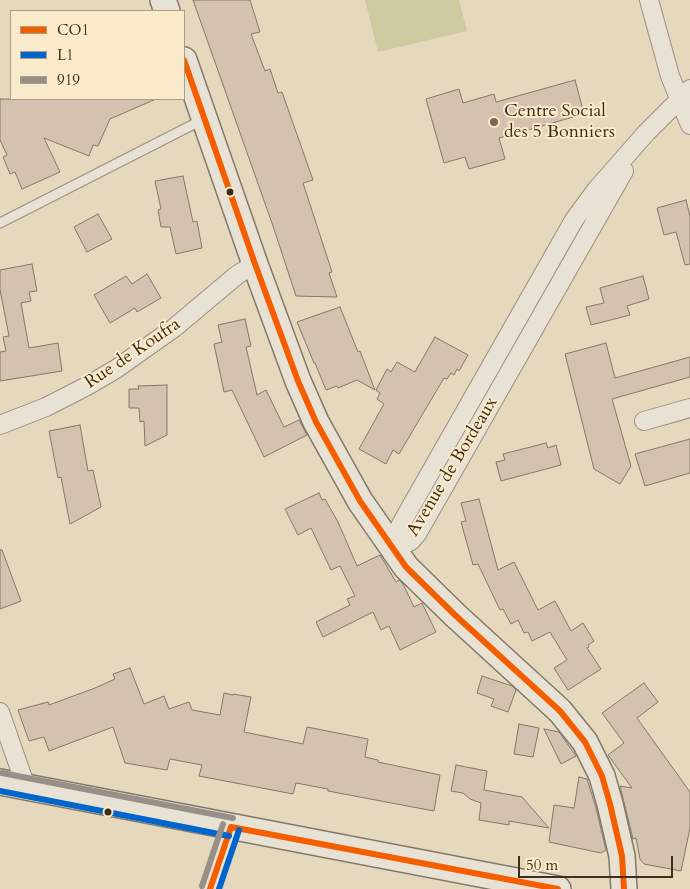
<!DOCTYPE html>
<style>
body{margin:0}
#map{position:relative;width:690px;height:889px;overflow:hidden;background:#e5d8bd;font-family:Cardo,serif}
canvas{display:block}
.legend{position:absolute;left:10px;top:10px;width:175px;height:90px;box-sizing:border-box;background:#f8eaca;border:1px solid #ad9e83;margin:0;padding:6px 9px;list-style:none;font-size:15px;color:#3d2d19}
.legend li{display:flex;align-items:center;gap:10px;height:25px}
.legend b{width:25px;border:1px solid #ad9e83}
.scale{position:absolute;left:518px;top:856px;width:155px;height:22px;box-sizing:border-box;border:2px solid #3d2d19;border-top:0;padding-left:6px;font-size:15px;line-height:18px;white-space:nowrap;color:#3d2d19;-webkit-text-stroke:4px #f8eaca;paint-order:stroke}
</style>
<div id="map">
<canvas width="690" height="889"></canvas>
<ul class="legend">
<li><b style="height:6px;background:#f55d01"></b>CO1</li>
<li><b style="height:6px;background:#06c"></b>L1</li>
<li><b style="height:6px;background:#969089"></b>919</li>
</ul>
<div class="scale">50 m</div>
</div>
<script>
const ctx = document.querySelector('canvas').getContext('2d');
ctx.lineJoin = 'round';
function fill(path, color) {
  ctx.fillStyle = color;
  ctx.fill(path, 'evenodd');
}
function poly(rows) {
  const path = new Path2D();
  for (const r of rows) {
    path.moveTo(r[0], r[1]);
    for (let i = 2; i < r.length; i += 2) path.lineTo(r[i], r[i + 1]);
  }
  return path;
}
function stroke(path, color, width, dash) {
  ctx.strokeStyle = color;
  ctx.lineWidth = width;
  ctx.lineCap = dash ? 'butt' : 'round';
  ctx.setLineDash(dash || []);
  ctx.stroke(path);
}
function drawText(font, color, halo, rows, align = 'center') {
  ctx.font = font + ' Cardo,serif';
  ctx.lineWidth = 4;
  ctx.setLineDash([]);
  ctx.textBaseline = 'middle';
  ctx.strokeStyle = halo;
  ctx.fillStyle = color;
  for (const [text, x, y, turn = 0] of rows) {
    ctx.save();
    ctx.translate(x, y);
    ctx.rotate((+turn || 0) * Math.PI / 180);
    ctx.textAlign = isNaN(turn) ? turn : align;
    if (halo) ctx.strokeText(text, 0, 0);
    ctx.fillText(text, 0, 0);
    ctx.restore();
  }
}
fill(poly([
 [365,0,459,0,467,31,378,52]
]), '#cecba0');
const building = poly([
 [193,0,250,0,260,32,251,34,265,71,270,69,278,93,282,92,313,180,303,183,332,272,329,273,337,297,296,296,273,226,193,0],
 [575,80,584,114,499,138,505,159,469,169,465,157,444,163,426,99,459,89,463,103,494,94,496,102,575,80],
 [0,99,156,99,110,119,98,146,93,145,89,156,44,138,60,172,22,189,15,172,10,174,3,157,7,155,0,140,0,99],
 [183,176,193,222,197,221,202,248,176,254,170,227,161,227,158,210,161,209,155,181,183,176],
 [686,200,690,216,690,264,685,265,676,232,664,235,657,208,686,200],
 [98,214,112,239,87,252,74,227,98,214],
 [32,264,37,291,29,292,31,301,21,303,29,348,58,343,62,371,0,381,0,352,6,351,3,337,9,336,0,290,0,270,32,264],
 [147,274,161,298,137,312,135,308,110,323,94,295,126,276,132,284,147,274],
 [643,276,649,299,627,306,630,315,591,325,586,307,604,303,600,288,643,276],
 [340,307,358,352,360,351,375,390,357,380,338,388,337,386,326,390,315,363,314,363,297,322,340,307],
 [245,319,251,346,246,347,257,395,266,390,284,427,299,420,307,435,264,457,232,390,224,392,214,344,222,342,218,325,245,319],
 [435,337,468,355,459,371,457,369,454,375,451,373,447,379,444,378,399,454,393,450,386,464,359,449,384,404,377,399,380,393,376,390,387,369,391,372,397,362,415,372,435,337],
 [606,343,615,378,690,357,690,377,612,399,631,466,620,484,594,469,565,354,606,343],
 [167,385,167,435,145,446,144,421,140,422,139,408,129,408,129,389,139,389,138,386,167,385],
 [80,425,88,471,93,470,101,507,70,524,61,477,58,478,49,431,80,425],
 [690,439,690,473,645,486,635,454,690,439],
 [546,443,548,448,556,445,561,465,501,481,496,462,505,460,503,454,546,443],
 [319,493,322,500,325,499,338,522,357,566,380,555,396,582,399,580,403,584,414,607,422,603,436,632,400,650,389,626,381,630,373,612,323,637,316,622,350,605,347,599,355,596,340,566,331,570,311,528,298,535,285,509,319,493],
 [479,499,498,570,514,562,538,610,555,601,571,631,583,623,594,641,588,645,589,647,587,648,601,669,568,690,554,668,567,660,550,632,532,641,528,632,524,633,518,620,511,624,503,609,500,610,478,564,473,565,461,522,466,521,461,503,479,499],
 [0,550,2,550,21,601,0,609,0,550],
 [130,668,144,704,164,696,169,709,189,702,192,710,220,715,224,693,233,695,233,694,251,697,244,732,303,744,307,727,368,739,365,757,378,760,378,762,440,775,434,811,328,791,328,789,296,783,293,794,199,776,202,765,170,759,167,770,125,763,113,727,49,751,44,737,29,741,18,710,48,702,49,705,95,688,115,679,113,674,130,668],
 [482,676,512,686,516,690,508,712,491,706,494,699,477,693,482,676],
 [644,683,658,702,637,718,690,792,690,828,681,871,644,864,640,859,636,838,633,839,620,786,632,788,608,755,624,743,602,713,644,683],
 [519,724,539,728,533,757,514,754,519,724],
 [544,729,559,732,576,756,561,764,544,729],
 [456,765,487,771,484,790,522,797,549,828,509,821,509,825,479,820,481,803,470,799,463,793,451,791,456,765],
 [579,777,587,779,596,808,606,850,601,853,549,842,554,805,574,808,579,777]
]);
fill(building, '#d4c2b0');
stroke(building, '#827969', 1);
const lane = poly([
 [0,223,202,120]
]);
const street = poly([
 [649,0,670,76,690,125],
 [644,421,690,408],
 [0,425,46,407,87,386,116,369,174,328,237,275,255,264],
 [393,550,399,528,405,517,574,220,596,190,646,133,690,89],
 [393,550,411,541,417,534,624,171],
 [0,712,26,787],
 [210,889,231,827]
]);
const secondary = poly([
 [163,0,167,11],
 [184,60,255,264,298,381,316,422,360,501,406,567,455,615,560,711,585,742,602,776,610,804,622,856,624,889],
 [0,782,558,889]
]);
stroke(lane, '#9a907f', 11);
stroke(street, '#9a907f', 20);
stroke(secondary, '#827969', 28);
stroke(lane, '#e8e2d5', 9);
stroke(street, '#e8e2d5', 18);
stroke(secondary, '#e8e2d5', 25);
stroke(poly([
 [184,60,255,264,298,381,316,422,360,501,406,567,455,615,560,711,585,742,602,776,610,804,622,856,624,889],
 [231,827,558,889],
 [210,889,231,827]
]), '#f55d01', 6);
stroke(poly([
 [0,791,229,836],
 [219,889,239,830]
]), '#06c', 6);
stroke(poly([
 [2,773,233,818],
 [202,886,223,824]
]), '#969089', 6);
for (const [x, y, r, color] of [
 [494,122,5,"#786952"],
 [230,192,4.5,"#3d2d19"],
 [108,812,4.5,"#3d2d19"]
]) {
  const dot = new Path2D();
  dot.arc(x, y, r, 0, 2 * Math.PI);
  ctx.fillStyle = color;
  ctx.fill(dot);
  stroke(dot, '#f8eaca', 2);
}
drawText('18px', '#3d2d19', '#f8eaca', [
 ["Centre Social",504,112],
 ["des 5 Bonniers",504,133]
], 'left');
drawText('18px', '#3d2d19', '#f8eaca', [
 ["Rue de Koufra",133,354,-34],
 ["Avenue de Bordeaux",453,467,-59]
]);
</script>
